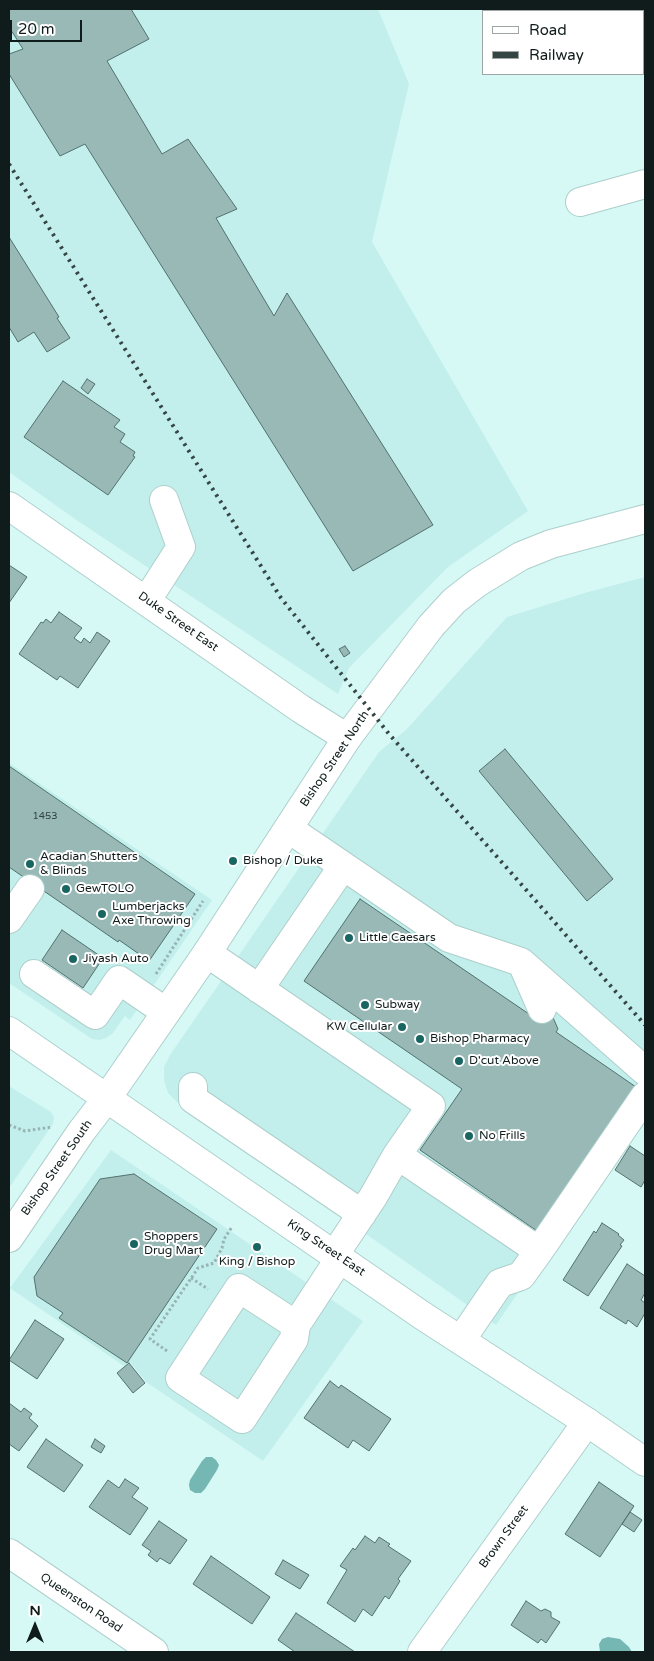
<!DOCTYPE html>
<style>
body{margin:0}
#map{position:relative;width:654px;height:1661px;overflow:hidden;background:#d6f9f6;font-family:"Varela Round",sans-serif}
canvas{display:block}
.frame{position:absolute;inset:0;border:10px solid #0f1c1b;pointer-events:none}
.legend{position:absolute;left:482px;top:10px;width:162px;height:65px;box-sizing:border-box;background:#fff;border:1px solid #9fa4a4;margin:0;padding:6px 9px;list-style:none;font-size:15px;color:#0f1c1b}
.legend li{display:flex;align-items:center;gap:10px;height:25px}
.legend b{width:25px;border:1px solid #9fa4a4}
.north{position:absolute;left:10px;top:1601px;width:50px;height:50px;-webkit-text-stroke:4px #fff;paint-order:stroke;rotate:0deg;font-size:14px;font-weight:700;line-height:20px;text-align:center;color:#0f1c1b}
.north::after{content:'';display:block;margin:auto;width:18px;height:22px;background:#0f1c1b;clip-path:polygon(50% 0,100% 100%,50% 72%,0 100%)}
.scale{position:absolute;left:10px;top:20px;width:72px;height:22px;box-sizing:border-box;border:2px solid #0f1c1b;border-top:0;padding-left:6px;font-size:15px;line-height:18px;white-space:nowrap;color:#0f1c1b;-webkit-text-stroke:4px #fff;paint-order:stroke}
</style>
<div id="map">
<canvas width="654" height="1661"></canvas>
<div class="frame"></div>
<ul class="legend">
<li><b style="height:6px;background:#fff"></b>Road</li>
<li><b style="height:6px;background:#344544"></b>Railway</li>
</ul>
<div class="north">N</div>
<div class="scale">20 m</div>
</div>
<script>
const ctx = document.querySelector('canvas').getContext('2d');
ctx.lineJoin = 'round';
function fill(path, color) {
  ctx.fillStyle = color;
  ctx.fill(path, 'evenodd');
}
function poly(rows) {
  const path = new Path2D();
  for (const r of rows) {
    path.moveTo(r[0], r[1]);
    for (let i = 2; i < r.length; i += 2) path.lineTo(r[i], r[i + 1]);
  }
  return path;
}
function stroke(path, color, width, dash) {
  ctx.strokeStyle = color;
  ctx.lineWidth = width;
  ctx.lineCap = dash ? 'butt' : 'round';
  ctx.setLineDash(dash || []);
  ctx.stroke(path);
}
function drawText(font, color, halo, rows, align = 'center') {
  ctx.font = font + ' "Varela Round",sans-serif';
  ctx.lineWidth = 4;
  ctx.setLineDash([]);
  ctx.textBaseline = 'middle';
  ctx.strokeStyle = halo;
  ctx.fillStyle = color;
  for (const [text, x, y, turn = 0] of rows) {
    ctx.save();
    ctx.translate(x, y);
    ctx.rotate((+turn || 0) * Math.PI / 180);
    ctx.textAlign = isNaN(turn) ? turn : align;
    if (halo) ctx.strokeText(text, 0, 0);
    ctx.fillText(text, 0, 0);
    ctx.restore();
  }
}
fill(poly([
 [9,9,378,9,409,84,372,242,528,511,448,567,349,668,338,694,75,519,9,472],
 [645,577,645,1108,496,1325,177,1102,168,1093,164,1080,164,1067,170,1055,379,752,407,729,507,617,588,592],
 [9,763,212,900,130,1020,125,1016,112,1034,106,1038,99,1040,92,1039,9,983],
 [9,1086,51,1112,54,1117,53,1124,9,1188],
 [111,1150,363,1321,263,1461,146,1382,130,1362,124,1366,10,1288]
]), '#c2efeb');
fill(poly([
 [206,1457,212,1457,216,1460,219,1465,217,1470,205,1489,201,1493,195,1493,190,1490,189,1485,190,1480,202,1461],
 [608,1637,620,1639,629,1647,632,1652,600,1652,599,1644,602,1639]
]), '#75b7b2');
const building = poly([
 [9,9,131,9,149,39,107,61,162,154,188,139,237,209,216,218,274,316,287,293,433,525,353,571,85,144,60,156,9,74,9,54,23,49,9,27,9,9],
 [9,237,59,317,57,318,70,338,47,352,34,332,18,342,9,327,9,237],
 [87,379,95,384,88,394,81,388,87,379],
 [63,381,120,420,114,427,125,434,120,442,135,452,133,456,135,457,108,495,24,437,63,381],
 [9,565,27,577,9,603,9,565],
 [59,612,82,628,74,638,81,643,84,638,90,643,97,632,110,641,78,688,60,676,57,680,19,654,41,622,43,623,46,619,51,623,59,612],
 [345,646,350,653,344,657,339,649,345,646],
 [505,749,613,879,587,901,479,771,505,749],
 [9,766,195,894,149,961,119,940,118,942,9,867,9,766],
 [360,899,529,1014,548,1006,558,1029,556,1032,636,1087,537,1231,420,1150,462,1089,304,981,360,899],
 [62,930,103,958,83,988,42,960,62,930],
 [630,1146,645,1156,645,1180,641,1187,615,1170,630,1146],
 [134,1174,217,1229,127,1363,59,1318,63,1313,37,1296,34,1277,100,1179,134,1174],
 [602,1223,619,1234,618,1235,624,1240,620,1245,622,1246,588,1296,563,1280,594,1231,596,1233,602,1223],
 [627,1264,645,1276,645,1293,641,1300,645,1303,645,1313,637,1327,628,1320,626,1324,600,1308,627,1264],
 [35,1320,64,1339,37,1379,9,1360,35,1320],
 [129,1363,145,1383,133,1393,117,1373,129,1363],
 [330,1381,339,1388,341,1385,391,1419,369,1451,353,1440,348,1448,304,1418,330,1381],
 [9,1403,21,1412,24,1408,32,1414,29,1418,38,1426,19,1451,9,1444,9,1403],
 [46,1439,83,1465,64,1492,27,1467,46,1439],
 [95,1439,105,1446,101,1453,91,1447,95,1439],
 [125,1479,139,1488,132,1497,148,1508,130,1535,89,1507,108,1480,119,1488,125,1479],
 [599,1482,634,1506,600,1557,565,1534,599,1482],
 [630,1512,642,1520,634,1532,622,1524,630,1512],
 [159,1521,187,1540,170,1564,160,1558,157,1562,148,1555,151,1551,142,1545,159,1521],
 [365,1536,375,1543,379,1537,390,1544,388,1546,411,1561,398,1579,400,1581,389,1599,385,1596,372,1616,363,1609,355,1622,327,1603,347,1570,340,1566,353,1548,355,1550,365,1536],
 [211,1556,270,1597,252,1624,193,1584,211,1556],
 [283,1560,309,1575,300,1589,275,1574,283,1560],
 [526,1601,541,1611,545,1609,551,1612,551,1617,560,1622,546,1643,541,1639,538,1643,511,1625,526,1601],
 [296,1613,355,1652,295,1652,278,1640,296,1613]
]);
fill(building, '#98b9b6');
stroke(building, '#52726f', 1);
const minor = poly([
 [580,202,645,184],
 [9,506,301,709,347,738],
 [147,600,181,547,164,500],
 [289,829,449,938,521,962,645,1071],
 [9,919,30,889],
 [207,953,431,1106,397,1155,373,1197,335,1254],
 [525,970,542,1009],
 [34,974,95,1015,119,980,166,1012],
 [259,989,343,866],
 [193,1087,193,1099,362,1214],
 [397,1155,539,1251,521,1276,500,1283,461,1340],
 [9,1238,81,1132,107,1098],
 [539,1251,645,1096],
 [296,1325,239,1288,180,1378,242,1419,294,1339,296,1325,340,1258],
 [9,1553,154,1652],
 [422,1652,587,1422]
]);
const major = poly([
 [9,1031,423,1316,587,1422,645,1462],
 [107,1098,207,953,347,738,431,626,454,601,477,583,521,556,551,544,645,519]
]);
stroke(minor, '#adcfcc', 30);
stroke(major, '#adcfcc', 30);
stroke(poly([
 [156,974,203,901],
 [9,1125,25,1131,52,1127],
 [191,1278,208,1289],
 [167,1351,150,1339,198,1268,214,1263,222,1248,224,1239,232,1227]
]), '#98b4b2', 3, [2.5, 2.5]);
stroke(minor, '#fff', 28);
stroke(major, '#fff', 28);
stroke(poly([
 [9,164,281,598,389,734,645,1025]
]), '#344544', 4, [2.5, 5]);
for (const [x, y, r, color] of [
 [233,861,5,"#186561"],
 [30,864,5,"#186561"],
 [66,889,5,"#186561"],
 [102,914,5,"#186561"],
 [349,938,5,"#186561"],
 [73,959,5,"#186561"],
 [365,1005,5,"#186561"],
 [402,1027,5,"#186561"],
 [420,1039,5,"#186561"],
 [459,1061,5,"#186561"],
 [469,1136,5,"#186561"],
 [134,1244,5,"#186561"],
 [257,1247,5,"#186561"]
]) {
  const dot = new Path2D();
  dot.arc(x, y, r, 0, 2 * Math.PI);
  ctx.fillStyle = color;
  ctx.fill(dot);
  stroke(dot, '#fff', 2);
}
drawText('10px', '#314342', null, [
 ["1453",45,816]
]);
drawText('12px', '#0f1c1b', '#fff', [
 ["Duke Street East",178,622,35],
 ["Bishop Street North",335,759,-56],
 ["Bishop Street South",57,1168,-55],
 ["King Street East",326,1248,34],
 ["Brown Street",504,1537,-54],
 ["Queenston Road",81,1603,34]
]);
drawText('12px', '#0f1c1b', '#fff', [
 ["Acadian Shutters",40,857],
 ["& Blinds",40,871],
 ["Bishop / Duke",243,861],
 ["GewTOLO",76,889],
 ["Lumberjacks",112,907],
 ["Axe Throwing",112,921],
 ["Little Caesars",359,938],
 ["Jiyash Auto",83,959],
 ["Subway",375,1005],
 ["KW Cellular",392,1027,"right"],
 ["Bishop Pharmacy",430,1039],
 ["D'cut Above",469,1061],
 ["No Frills",479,1136],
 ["Shoppers",144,1237],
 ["Drug Mart",144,1251],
 ["King / Bishop",257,1262,"center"]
], 'left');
</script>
